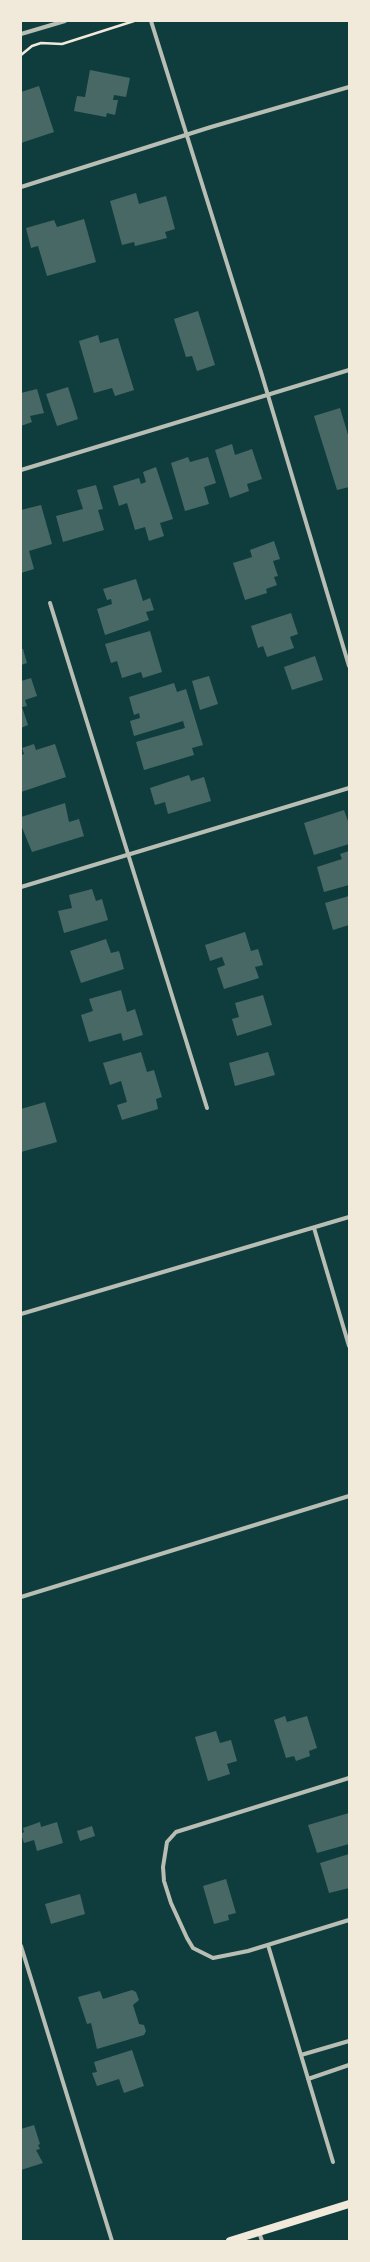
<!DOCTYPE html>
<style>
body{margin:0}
#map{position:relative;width:370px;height:2262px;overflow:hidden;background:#0f3d3e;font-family:"Varela Round",sans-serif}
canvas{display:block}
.frame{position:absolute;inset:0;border:22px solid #f1e9da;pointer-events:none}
</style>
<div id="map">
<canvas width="370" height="2262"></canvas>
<div class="frame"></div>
</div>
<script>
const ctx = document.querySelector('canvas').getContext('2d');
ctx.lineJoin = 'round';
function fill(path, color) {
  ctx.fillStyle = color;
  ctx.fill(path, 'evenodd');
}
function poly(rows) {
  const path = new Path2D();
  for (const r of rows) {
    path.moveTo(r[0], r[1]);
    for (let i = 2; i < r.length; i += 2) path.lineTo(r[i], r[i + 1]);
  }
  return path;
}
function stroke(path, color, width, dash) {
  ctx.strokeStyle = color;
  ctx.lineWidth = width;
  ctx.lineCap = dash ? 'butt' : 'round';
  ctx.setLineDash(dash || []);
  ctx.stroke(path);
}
fill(poly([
 [90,70,130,78,126,97,114,95,113,100,118,100,115,115,107,113,106,117,74,111,77,96,85,97],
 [39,86,54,132,21,143,21,92],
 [136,193,139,204,166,196,175,229,165,232,167,238,135,246,134,242,122,245,110,201],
 [84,219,96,262,47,276,38,246,31,248,26,228,54,220,57,227],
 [198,311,215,365,197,371,192,356,186,357,174,319],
 [98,335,100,343,118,338,134,390,115,396,112,388,94,393,79,341],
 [68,387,78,419,57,426,46,394],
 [37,389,44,413,30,416,32,422,21,426,21,393],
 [340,408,349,438,349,487,337,490,314,416],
 [232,444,235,455,252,449,262,479,247,484,249,491,230,498,215,450],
 [188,457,190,462,208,457,216,483,204,487,209,504,185,511,171,463],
 [156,467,173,519,160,523,164,536,149,541,145,527,135,530,127,503,119,506,113,486,139,478,141,484,146,482,143,472],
 [96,485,103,509,98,510,104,530,63,542,56,516,83,509,77,490],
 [41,505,52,544,29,551,34,569,21,573,21,510],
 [274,541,280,559,273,561,278,576,274,577,277,585,266,589,267,593,245,600,233,563,252,557,250,550],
 [136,579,143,601,150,598,154,610,146,612,149,620,105,635,97,609,112,604,111,599,107,600,103,589],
 [291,613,298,634,290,637,294,648,267,657,263,646,258,648,251,626],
 [150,631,162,672,143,678,141,672,122,678,117,661,111,663,105,644],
 [21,649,23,649,27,663,21,665],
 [315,656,323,680,292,690,284,667],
 [209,676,218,704,200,710,192,681],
 [31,678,37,696,25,700,27,706,22,707,28,725,21,728,21,681],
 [174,683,177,692,186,689,203,745,192,748,194,755,144,770,136,742,185,728,183,721,134,736,130,721,140,718,139,713,134,715,129,697],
 [34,744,36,750,55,744,66,777,21,792,21,755,24,754,22,748],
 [189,775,191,781,204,777,211,801,168,814,165,802,155,805,150,788],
 [65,803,69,822,79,819,84,836,32,852,21,825,21,817],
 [344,810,349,824,349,844,314,855,304,823],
 [349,851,349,885,324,892,317,867,342,859,340,854],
 [92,889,96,901,102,899,108,920,64,933,58,911,72,908,69,895],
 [349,896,349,925,333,930,325,903],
 [245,932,251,951,258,949,263,965,255,967,259,978,224,989,217,968,225,965,222,957,210,961,205,945],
 [106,939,111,953,119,951,124,969,81,983,70,951],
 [121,990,127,1012,135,1009,143,1035,123,1041,121,1033,89,1042,81,1015,93,1011,89,999],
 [263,995,272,1025,237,1036,232,1019,239,1017,235,1003],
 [141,1052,147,1072,154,1070,162,1097,156,1099,158,1109,122,1120,117,1105,127,1102,121,1081,110,1085,103,1063],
 [268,1052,275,1075,235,1086,229,1063],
 [45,1102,57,1142,21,1152,21,1109],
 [285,1716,287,1722,307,1716,317,1748,309,1751,310,1756,296,1761,294,1756,286,1758,274,1720],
 [216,1731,220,1743,231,1740,237,1761,227,1764,230,1774,208,1781,195,1737],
 [349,1813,349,1844,317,1853,308,1825],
 [40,1822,41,1827,57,1822,63,1843,37,1851,34,1840,24,1843,21,1834,24,1832,23,1828],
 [92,1826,95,1836,80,1841,77,1831],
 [349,1854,349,1888,329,1893,320,1863],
 [226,1879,236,1913,228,1915,229,1920,214,1924,203,1886],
 [80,1894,85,1914,51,1924,45,1904],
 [132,1990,136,1992,139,2000,133,2005,139,2024,144,2025,146,2031,144,2035,97,2049,91,2023,87,2024,78,1997,100,1991,103,1999],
 [132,2050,144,2086,124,2093,119,2079,97,2086,92,2073,97,2072,94,2062],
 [34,2125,40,2144,38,2145,40,2149,36,2150,43,2163,21,2170,21,2129]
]), '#486865');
stroke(poly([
 [21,55,32,46,41,43,62,44,134,21]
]), '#f1e9da', 2.5);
stroke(poly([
 [151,21,261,372,349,666],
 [21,34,65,21],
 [21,187,211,127,349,87],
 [21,470,349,370],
 [50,603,207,1108],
 [21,887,349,788],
 [314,1228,349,1346],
 [21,1314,349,1217],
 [21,1597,349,1496],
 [349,1778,176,1832,167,1842,163,1867,164,1881,171,1903,187,1938,193,1948,213,1958,248,1951,349,1920],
 [268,1945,333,2162],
 [21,1946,112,2241],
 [301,2055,349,2041],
 [308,2079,349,2065],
 [259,2232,262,2241]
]), '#b8beb3', 4);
stroke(poly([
 [230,2241,349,2204]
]), '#f1e9da', 8);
</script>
